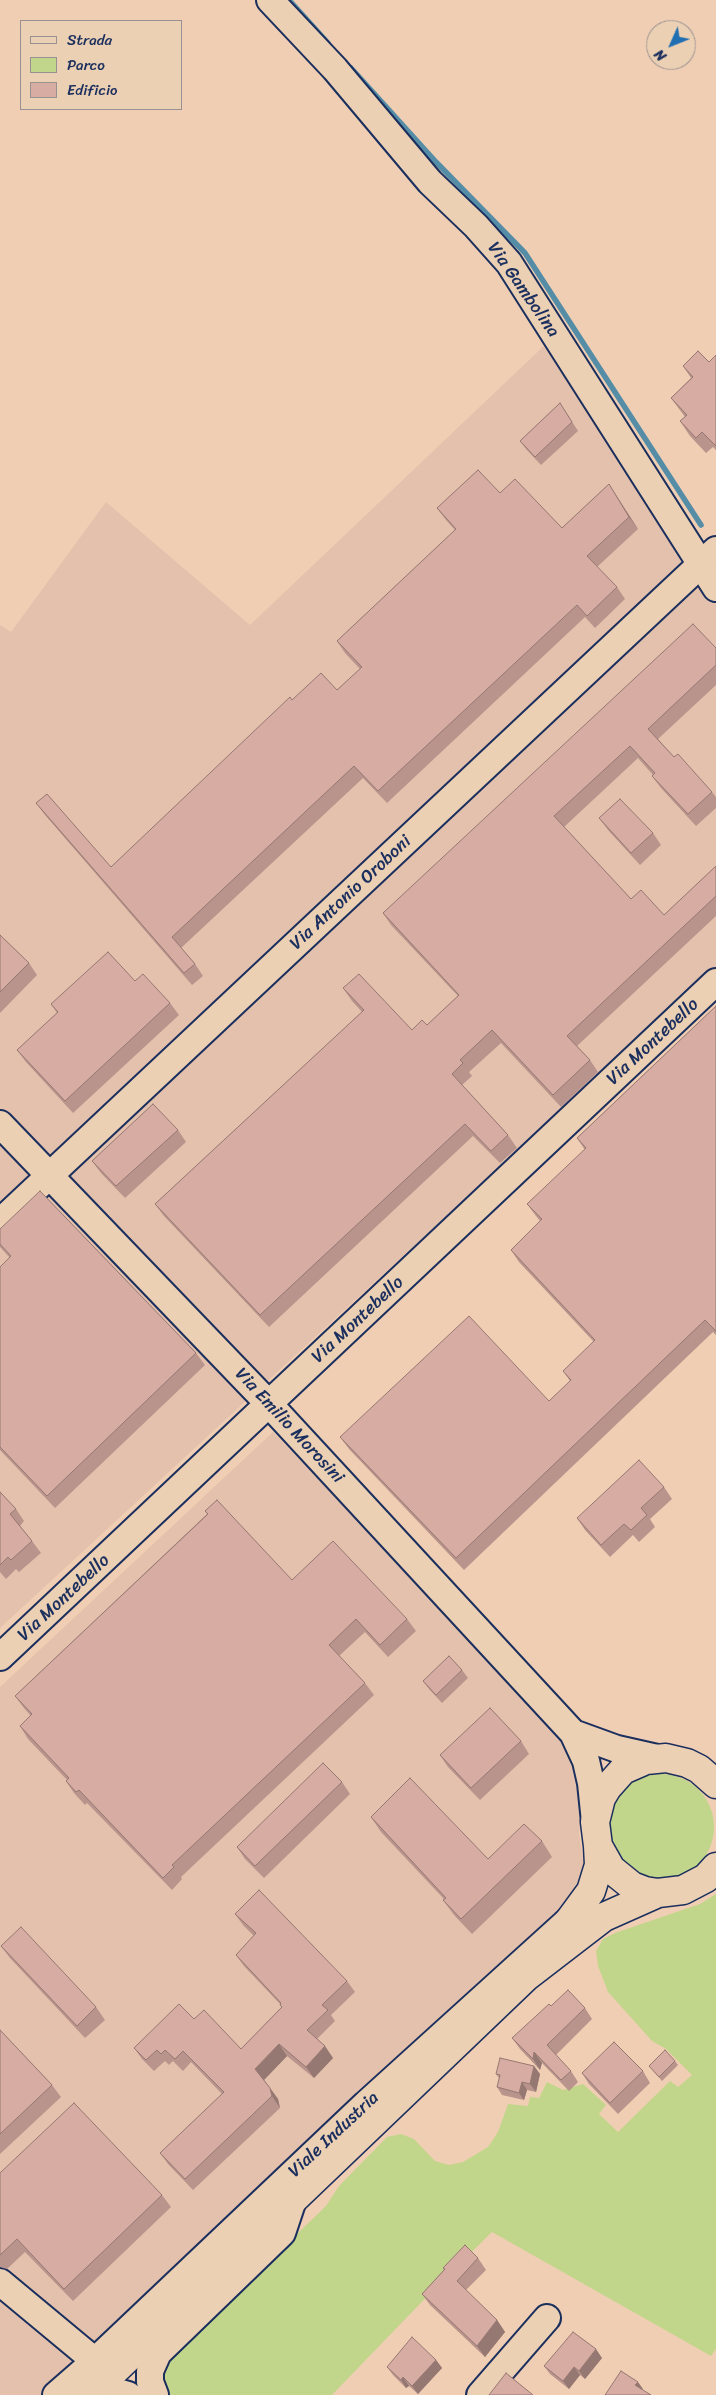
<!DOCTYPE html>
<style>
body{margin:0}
#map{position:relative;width:716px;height:2395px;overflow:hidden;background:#f0ceb3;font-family:Sriracha,sans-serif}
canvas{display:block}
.legend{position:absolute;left:20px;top:20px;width:162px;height:90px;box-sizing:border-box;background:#ecd0b3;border:1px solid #989091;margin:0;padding:6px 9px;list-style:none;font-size:15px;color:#1b2f5e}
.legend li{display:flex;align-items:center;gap:10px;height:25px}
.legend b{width:25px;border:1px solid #989091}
.north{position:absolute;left:646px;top:20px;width:50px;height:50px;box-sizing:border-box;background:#ecd0b3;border:1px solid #989091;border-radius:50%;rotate:226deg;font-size:14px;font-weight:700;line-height:20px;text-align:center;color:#1b2f5e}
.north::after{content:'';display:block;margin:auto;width:18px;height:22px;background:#1f6fb2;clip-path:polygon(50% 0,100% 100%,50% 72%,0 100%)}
</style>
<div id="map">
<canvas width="716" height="2395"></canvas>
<ul class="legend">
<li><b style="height:6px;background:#ecd0b3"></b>Strada</li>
<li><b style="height:14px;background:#c2d68b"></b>Parco</li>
<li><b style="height:14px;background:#d6aca3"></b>Edificio</li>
</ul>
<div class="north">N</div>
</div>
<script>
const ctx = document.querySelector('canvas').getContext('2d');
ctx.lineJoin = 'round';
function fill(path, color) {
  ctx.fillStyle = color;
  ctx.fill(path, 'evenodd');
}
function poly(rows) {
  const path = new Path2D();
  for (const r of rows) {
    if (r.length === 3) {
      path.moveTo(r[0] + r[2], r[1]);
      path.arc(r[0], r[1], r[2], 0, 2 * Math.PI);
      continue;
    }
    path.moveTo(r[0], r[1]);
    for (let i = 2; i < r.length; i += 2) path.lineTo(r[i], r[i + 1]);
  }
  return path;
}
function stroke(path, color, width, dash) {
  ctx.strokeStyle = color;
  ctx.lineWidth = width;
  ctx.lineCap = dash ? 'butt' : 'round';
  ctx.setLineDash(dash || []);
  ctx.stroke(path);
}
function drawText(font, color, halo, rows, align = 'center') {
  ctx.font = font + ' Sriracha,sans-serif';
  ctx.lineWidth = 4;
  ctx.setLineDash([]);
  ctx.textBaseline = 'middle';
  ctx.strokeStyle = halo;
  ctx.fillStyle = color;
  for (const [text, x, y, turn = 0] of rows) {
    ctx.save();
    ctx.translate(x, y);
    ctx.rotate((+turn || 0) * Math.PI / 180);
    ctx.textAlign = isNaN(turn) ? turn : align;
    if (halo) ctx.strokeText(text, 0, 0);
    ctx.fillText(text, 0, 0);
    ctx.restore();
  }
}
fill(poly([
 [548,342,716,603,716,967,0,1628,0,625,11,632,106,502,250,625],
 [273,1432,574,1747,581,1791,579,1834,584,1866,570,1910,46,2395,0,2395,0,1687]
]), '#e4c1ac');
fill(poly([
 [661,1827,53],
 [716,1894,716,2349,711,2356,492,2232,440,2283,332,2395,162,2395,160,2388,165,2361,326,2206,339,2186,387,2137,401,2134,414,2139,435,2161,449,2165,463,2162,488,2147,498,2132,508,2104,528,2106,530,2097,539,2098,547,2082,563,2090,583,2084,606,2105,599,2114,618,2132,670,2081,678,2087,692,2075,666,2049,652,2041,608,1992,598,1966,596,1951,603,1939,615,1933,700,1904]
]), '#c2d68b');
stroke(poly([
 [289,0,328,43],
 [351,68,436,162,525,253,701,525]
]), '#558da7', 5.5);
const minor = poly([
 [270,0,335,69,430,182,476,226,509,263,716,588],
 [0,1124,269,1404,573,1733,586,1761,591,1783,595,1822],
 [0,1222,716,550],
 [0,1657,716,982],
 [573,1733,617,1749,657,1758],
 [0,2282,95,2361],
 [56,2395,95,2361,366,2104,569,1920],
 [113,2395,121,2393,128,2395],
 [155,2395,150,2382,150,2371,158,2353,282,2233,292,2203],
 [480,2395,547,2318]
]);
const major = poly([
 [716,1784,699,1769,687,1763,666,1758,646,1760,623,1770,607,1788,601,1798,595,1822,598,1846,611,1869,632,1886,645,1891,658,1893,683,1890,706,1878,716,1867],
 [555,1940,591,1891,599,1865,598,1846],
 [89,2395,526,1977,604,1917,658,1893]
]);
stroke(minor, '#1b2f5e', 30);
stroke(major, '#1b2f5e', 31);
stroke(minor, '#ecd0b3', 26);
stroke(major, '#ecd0b3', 28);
fill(poly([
 [716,355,716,450,713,447,706,453,690,436,680,421,685,417,671,398,691,378,683,366,709,362],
 [560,403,578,431,541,465,526,449,520,441],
 [609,484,638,529,597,567,617,587,625,599,595,628,585,617,387,803,363,778,181,948,195,964,203,976,192,985,45,815,36,803,111,867,292,700,337,690,360,669,345,653,337,641,455,530,446,520,437,508,500,493,562,528],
 [716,648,716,685,658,739,674,757,712,792,716,797,716,808,696,826,661,788,652,776,653,775,638,758,564,827,631,899,664,915,716,866,716,916,577,1046,590,1060,598,1072,561,1107,501,1043,469,1072,472,1076,462,1085,508,1135,517,1148,500,1163,473,1136,269,1327,164,1216,155,1204,362,1012,352,1001,343,988,412,1030,427,1025,458,996,391,925,383,913],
 [599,818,653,833,661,845,640,865,608,830],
 [0,935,29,963,37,975,0,1013],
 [135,981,170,1003,179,1015,73,1113,26,1062,17,1050,57,1013,51,1004],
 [716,1006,716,1335,713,1332,464,1570,349,1449,340,1437,549,1401,570,1381,563,1371,594,1342,519,1262,511,1250,540,1221,536,1216,527,1204,585,1150,577,1138],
 [178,1130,186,1142,125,1198,101,1173,92,1161],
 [0,1229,196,1353,205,1365,55,1508,0,1450,0,1267,10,1258,0,1247],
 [664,1487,672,1499,650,1519,655,1527,639,1542,633,1535,610,1557,585,1530,577,1518],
 [0,1492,16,1509,24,1521,20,1526,32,1541,41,1553,19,1572,16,1569,6,1579,0,1572],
 [205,1511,292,1580,407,1619,416,1631,388,1657,365,1632,339,1656,365,1683,374,1695,181,1877,182,1879,172,1890,87,1803,85,1805,74,1793,66,1781,67,1780,28,1739,20,1726,31,1716,24,1708,15,1696,207,1514],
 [462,1670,468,1678,442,1703,429,1689,423,1681],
 [521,1741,529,1754,480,1800,448,1767,440,1755],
 [342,1782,350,1794,264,1878,245,1859,237,1847],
 [371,1817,488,1859,542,1841,552,1857,472,1934,454,1915,443,1900,444,1899,381,1832],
 [235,1914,347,1981,355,1992,331,2015,335,2021,317,2039,333,2058,314,2078,287,2056,264,2080,278,2099,280,2108,193,2190,168,2164,160,2153,222,2094,191,2062,183,2071,173,2061,169,2065,165,2061,154,2071,142,2059,134,2048,194,2019,241,2049,282,2007,280,2004,244,1966,236,1955,254,1936,243,1925],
 [1,1946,96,2007,105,2020,85,2038,10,1958],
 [551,2006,585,2008,592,2019,556,2055,571,2071,578,2082,569,2091,542,2063,540,2070,520,2049,512,2038],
 [0,2030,52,2085,61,2097,0,2154],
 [675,2061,678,2065,662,2081,649,2066],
 [534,2066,540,2074,536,2092,527,2090,524,2100,502,2095,497,2087,499,2078,496,2074],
 [643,2071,650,2083,618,2114,589,2084,582,2073],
 [0,2173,162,2195,171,2207,73,2301,25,2252,7,2269,0,2267],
 [478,2258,486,2270,466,2290,497,2320,505,2332,485,2357,430,2305,422,2294,444,2270,443,2268],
 [602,2358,585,2379,580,2375,569,2389,550,2374,544,2366],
 [436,2360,442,2368,418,2394,409,2386,406,2388,393,2375,387,2367]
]), '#b8948c');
fill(poly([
 [609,484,617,497,638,529,629,517],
 [279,2044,287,2056,263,2081,255,2069],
 [325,2046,333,2058,314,2078,306,2067],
 [534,2052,542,2063,540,2070,533,2059],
 [534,2066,540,2074,536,2092,530,2084],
 [522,2082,527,2090,524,2100,519,2093],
 [270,2088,278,2099,280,2108,272,2096],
 [497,2320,505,2332,485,2357,477,2346],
 [596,2349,602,2358,585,2379,579,2371],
 [436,2360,442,2368,418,2394,412,2386],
 [574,2367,580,2375,569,2389,563,2381],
 [403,2377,409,2386,406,2388,401,2380],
 [638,2382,643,2389,641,2393,635,2385]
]), '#967872');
const building = poly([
 [698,351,709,362,716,355,716,446,702,432,696,438,680,421,687,415,671,398,693,377,683,366,698,351],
 [560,403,572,422,535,457,520,441,560,403],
 [478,470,500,493,515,479,562,528,609,484,629,517,587,556,617,587,587,616,577,605,378,791,354,766,172,937,195,964,184,973,36,803,47,794,111,867,290,697,292,700,321,673,337,690,362,667,337,641,456,529,437,508,478,470],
 [693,624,716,648,716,665,648,729,674,757,678,754,712,792,688,814,652,776,655,773,630,746,554,816,631,899,641,890,664,915,716,866,716,896,567,1036,590,1060,553,1095,492,1030,460,1060,463,1063,452,1074,508,1135,491,1151,465,1124,260,1315,155,1204,364,1010,343,988,359,974,412,1030,422,1020,427,1025,459,995,383,913,693,624],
 [620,799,653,833,631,853,599,818,620,799],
 [0,935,29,963,0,992,0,935],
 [108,952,135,981,143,974,170,1003,65,1101,17,1050,58,1012,51,1004,108,952],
 [716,1006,716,1331,705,1320,456,1558,340,1437,469,1316,549,1401,571,1380,563,1371,595,1340,511,1250,542,1219,527,1204,586,1148,577,1138,716,1006],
 [153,1104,178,1130,116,1186,92,1161,153,1104],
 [40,1191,196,1353,47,1496,0,1447,0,1267,11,1256,0,1244,0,1229,40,1191],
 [639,1460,664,1487,641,1508,647,1515,631,1530,624,1524,601,1545,577,1518,639,1460],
 [0,1492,16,1509,10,1514,32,1541,11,1560,8,1557,0,1565,0,1492],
 [217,1500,292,1580,333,1541,407,1619,380,1645,356,1619,329,1645,365,1683,172,1865,174,1867,163,1878,79,1790,76,1792,66,1781,69,1778,20,1726,32,1714,15,1696,208,1514,205,1511,217,1500],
 [449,1656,462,1670,436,1695,423,1681,449,1656],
 [490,1708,521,1741,471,1788,440,1755,490,1708],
 [323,1763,342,1782,255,1866,237,1847,323,1763],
 [410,1778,488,1859,524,1824,542,1841,461,1919,443,1900,446,1898,371,1817,410,1778],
 [259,1890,347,1981,322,2005,328,2010,307,2030,325,2046,306,2067,279,2044,255,2069,270,2088,272,2096,185,2179,160,2153,224,2092,183,2051,175,2059,165,2050,161,2054,157,2050,146,2060,134,2048,179,2004,194,2019,204,2010,241,2049,282,2007,280,2005,281,2003,236,1955,256,1933,235,1914,259,1890],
 [21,1927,96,2007,77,2026,1,1946,21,1927],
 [568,1990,585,2008,547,2045,571,2071,561,2080,534,2052,533,2059,512,2038,549,2004,551,2006,568,1990],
 [0,2030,52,2085,0,2134,0,2030],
 [614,2042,643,2071,610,2103,582,2073,614,2042],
 [665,2050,675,2061,659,2077,649,2066,665,2050],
 [500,2058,534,2066,530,2084,522,2082,519,2093,497,2087,500,2075,496,2074,500,2058],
 [74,2103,162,2195,64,2289,17,2239,0,2255,0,2173,74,2103],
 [465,2245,478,2258,457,2281,497,2320,477,2346,422,2294,445,2269,443,2268,465,2245],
 [573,2332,596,2349,579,2371,574,2367,563,2381,544,2366,573,2332],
 [412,2337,436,2360,412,2386,403,2377,401,2380,387,2367,412,2337],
 [621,2371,638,2382,635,2385,651,2395,605,2395,621,2371],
 [506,2373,533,2395,489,2395,506,2373]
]);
fill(building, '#d6aca3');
stroke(building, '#967872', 1);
drawText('18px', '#1b2f5e', '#ecd0b3', [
 ["Via Gambolina",523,290,55],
 ["Via Antonio Oroboni",351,893,-43],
 ["Via Montebello",653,1042,-43],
 ["Via Montebello",358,1320,-43],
 ["Via Emilio Morosini",289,1426,47],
 ["Via Montebello",64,1598,-43],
 ["Viale Industria",334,2135,-43]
]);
</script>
